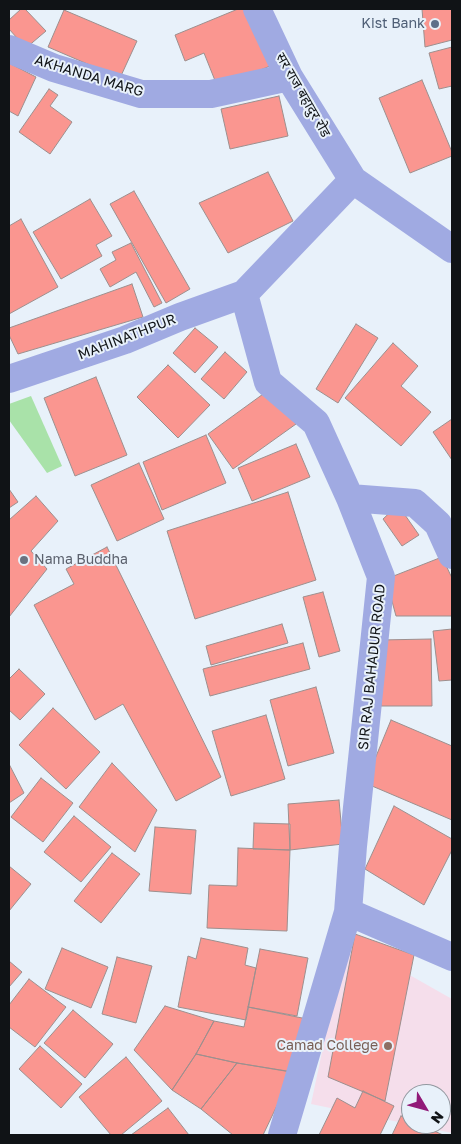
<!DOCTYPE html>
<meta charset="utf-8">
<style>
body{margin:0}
#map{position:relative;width:461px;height:1144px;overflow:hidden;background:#e8f1fa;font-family:"Golos Text",sans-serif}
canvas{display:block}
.frame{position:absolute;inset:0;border:10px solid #101316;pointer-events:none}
.north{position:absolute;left:401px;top:1084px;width:50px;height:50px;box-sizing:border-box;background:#e8f1fa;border:1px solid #92989f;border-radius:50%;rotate:127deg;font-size:14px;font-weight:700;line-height:20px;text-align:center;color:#101316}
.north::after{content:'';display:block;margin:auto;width:18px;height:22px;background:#911a78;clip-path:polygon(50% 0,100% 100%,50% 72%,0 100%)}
</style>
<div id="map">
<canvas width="461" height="1144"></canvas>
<div class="frame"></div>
<div class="north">N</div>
</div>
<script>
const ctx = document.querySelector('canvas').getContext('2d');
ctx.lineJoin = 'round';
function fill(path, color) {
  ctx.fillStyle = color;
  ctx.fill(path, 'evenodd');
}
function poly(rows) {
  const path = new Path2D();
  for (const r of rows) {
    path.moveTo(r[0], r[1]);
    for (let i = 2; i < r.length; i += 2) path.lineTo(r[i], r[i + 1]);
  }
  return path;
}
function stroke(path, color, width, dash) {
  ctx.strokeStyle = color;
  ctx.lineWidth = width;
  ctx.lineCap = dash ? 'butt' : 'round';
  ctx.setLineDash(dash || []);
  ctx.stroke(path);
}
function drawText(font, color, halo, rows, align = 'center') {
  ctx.font = font + ' "Golos Text","Noto Sans Devanagari",sans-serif';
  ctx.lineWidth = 4;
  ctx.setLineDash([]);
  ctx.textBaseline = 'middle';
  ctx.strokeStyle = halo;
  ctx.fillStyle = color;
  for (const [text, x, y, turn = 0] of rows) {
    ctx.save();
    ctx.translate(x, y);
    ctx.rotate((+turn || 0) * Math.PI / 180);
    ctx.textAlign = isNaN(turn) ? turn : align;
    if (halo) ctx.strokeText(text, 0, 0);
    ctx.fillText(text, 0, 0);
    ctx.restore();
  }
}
fill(poly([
 [346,939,452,999,452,1133,311,1104],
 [411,1094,441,1094,441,1124,411,1124]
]), '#f5deeb');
fill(poly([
 [31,396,62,466,47,473,9,420,9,404]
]), '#a9e2a9');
const building = poly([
 [21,9,25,9,46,31,26,48,9,29,9,20,21,9],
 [238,9,246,9,270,66,218,88,204,53,185,61,175,35,238,9],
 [422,9,452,9,452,40,425,47,422,9],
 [64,10,137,41,120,78,48,47,64,10],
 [452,47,452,86,439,89,429,53,452,47],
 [9,63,36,77,18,116,9,111,9,63],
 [422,80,452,152,452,156,410,173,379,98,422,80],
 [49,89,58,95,50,106,72,122,50,154,19,132,49,89],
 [279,96,288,136,230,149,221,109,279,96],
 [268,172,293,221,228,253,199,203,268,172],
 [134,191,190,289,166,303,110,204,134,191],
 [90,199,112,236,96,245,102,256,61,279,33,232,90,199],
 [21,219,58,287,9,314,9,226,21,219],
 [131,243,162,303,154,307,136,272,110,287,100,269,116,260,112,252,131,243],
 [132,284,143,317,18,354,9,335,9,328,132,284],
 [356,324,378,338,338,403,316,389,356,324],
 [195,328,218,347,195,373,173,353,195,328],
 [393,343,418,366,401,386,431,412,401,446,345,398,393,343],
 [225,352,247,372,224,399,201,379,225,352],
 [168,365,210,405,178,438,137,397,168,365],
 [96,377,127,455,75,476,44,398,96,377],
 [270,389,296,424,233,469,208,434,270,389],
 [452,419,452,460,433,432,452,419],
 [206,435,226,483,162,510,143,462,206,435],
 [296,444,310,477,252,501,238,468,296,444],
 [139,463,164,519,117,541,91,485,139,463],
 [9,489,18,502,9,508,9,489],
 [288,492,316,580,195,619,167,531,288,492],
 [36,496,58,521,31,551,47,569,9,617,9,520,36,496],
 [398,505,419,535,402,546,383,519,398,505],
 [107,547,221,777,176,801,123,704,95,720,34,605,74,584,66,569,107,547],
 [442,557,452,578,452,616,396,616,386,579,442,557],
 [323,592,340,651,319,657,303,597,323,592],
 [282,624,288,643,211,665,206,646,282,624],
 [452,629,452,680,439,681,433,631,452,629],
 [431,639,432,706,381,706,380,640,431,639],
 [303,643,310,669,210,696,203,669,303,643],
 [19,669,45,694,20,720,9,710,9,679,19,669],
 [316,687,334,753,288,766,270,700,316,687],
 [53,708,100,752,66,789,19,745,53,708],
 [266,715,285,779,231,796,212,731,266,715],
 [391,720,452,746,452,820,365,783,391,720],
 [112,763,157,810,135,852,79,807,112,763],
 [9,764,24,793,9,803,9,764],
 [41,778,73,803,43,842,11,817,41,778],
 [339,800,343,844,290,850,288,804,339,800],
 [394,806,452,839,452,850,424,905,365,869,394,806],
 [74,816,111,847,81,882,44,852,74,816],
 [254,823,290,824,290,850,253,849,254,823],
 [155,827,196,830,191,894,149,891,155,827],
 [238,848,290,850,287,931,207,928,209,885,237,886,238,848],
 [112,853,140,874,101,923,74,901,112,853],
 [9,866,31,884,9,911,9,866],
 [355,934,414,955,385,1101,328,1077,355,934],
 [201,938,248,948,245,965,256,968,246,1020,178,1007,188,956,196,959,201,938],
 [62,948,108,967,91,1008,45,989,62,948],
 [260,949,308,958,297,1016,248,1007,260,949],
 [117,957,152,966,136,1023,102,1014,117,957],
 [9,961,22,972,9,987,9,961],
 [29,979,66,1007,35,1047,9,1027,9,1005,29,979],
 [165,1006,214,1021,196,1054,172,1090,134,1050,165,1006],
 [248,1007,307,1019,297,1073,237,1063,196,1054,214,1021,244,1027,248,1007],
 [73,1010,113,1044,85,1078,44,1043,73,1010],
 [40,1046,82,1084,61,1108,19,1069,40,1046],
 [196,1054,237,1063,201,1109,172,1090,196,1054],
 [126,1057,162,1101,121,1135,111,1135,79,1097,126,1057],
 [237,1063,293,1072,263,1135,233,1135,201,1109,237,1063],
 [363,1091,394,1106,380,1135,319,1135,337,1098,355,1108,363,1091],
 [168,1108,189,1135,131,1135,168,1108],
 [401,1116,411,1120,411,1124,419,1124,443,1135,392,1135,401,1116]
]);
fill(building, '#fa9690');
stroke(building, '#9c8f8e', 1);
stroke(poly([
 [257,9,289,77,353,180,452,249],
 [9,49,54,68,141,94,211,94,289,77],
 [9,379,125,340,180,317,244,294],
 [350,498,415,503,438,524,452,555],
 [348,912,452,957],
 [282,1135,348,912,353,846,381,577,350,498,316,423,268,382,244,294,353,180]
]), '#a0aae2', 28);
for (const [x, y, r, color] of [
 [435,24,5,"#5c6f8a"],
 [24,560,5,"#6b7280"],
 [388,1046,5,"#8d6e63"]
]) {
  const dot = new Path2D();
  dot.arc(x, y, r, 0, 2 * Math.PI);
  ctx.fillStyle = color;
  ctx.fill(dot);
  stroke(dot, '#e8f1fa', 2);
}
drawText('14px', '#4e5e75', '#e8f1fa', [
 ["Kist Bank",425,24]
], 'right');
drawText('14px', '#101316', '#e8f1fa', [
 ["AKHANDA MARG",89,76,17],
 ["सर राज बहादुर रोड",303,95,60],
 ["MAHINATHPUR",127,337,-21],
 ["SIR RAJ BAHADUR ROAD",372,667,-84]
]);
drawText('14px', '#5b616d', '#e8f1fa', [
 ["Nama Buddha",34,560]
], 'left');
drawText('14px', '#785e54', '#e8f1fa', [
 ["Camad College",378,1046]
], 'right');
</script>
